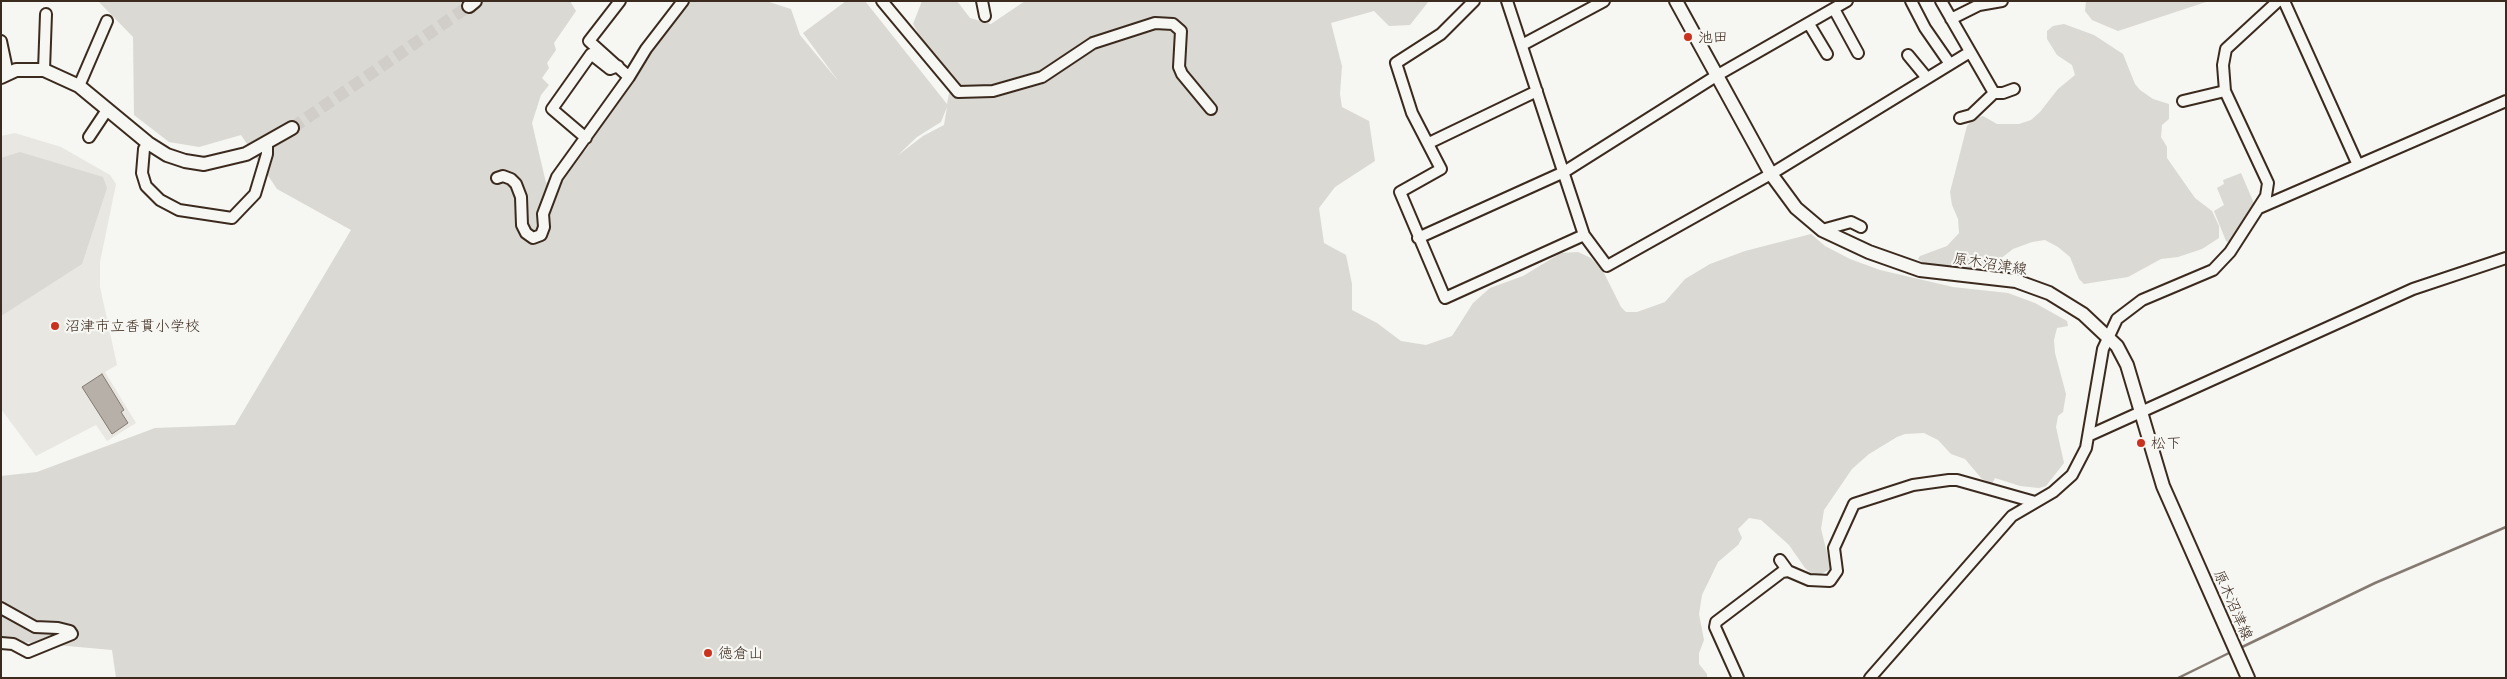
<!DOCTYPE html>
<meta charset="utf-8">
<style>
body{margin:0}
#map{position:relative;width:2507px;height:679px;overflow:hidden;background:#f6f6f2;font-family:Mali,sans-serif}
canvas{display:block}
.frame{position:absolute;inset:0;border:2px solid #3b2a1e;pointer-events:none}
</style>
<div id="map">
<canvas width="2507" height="679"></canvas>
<div class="frame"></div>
</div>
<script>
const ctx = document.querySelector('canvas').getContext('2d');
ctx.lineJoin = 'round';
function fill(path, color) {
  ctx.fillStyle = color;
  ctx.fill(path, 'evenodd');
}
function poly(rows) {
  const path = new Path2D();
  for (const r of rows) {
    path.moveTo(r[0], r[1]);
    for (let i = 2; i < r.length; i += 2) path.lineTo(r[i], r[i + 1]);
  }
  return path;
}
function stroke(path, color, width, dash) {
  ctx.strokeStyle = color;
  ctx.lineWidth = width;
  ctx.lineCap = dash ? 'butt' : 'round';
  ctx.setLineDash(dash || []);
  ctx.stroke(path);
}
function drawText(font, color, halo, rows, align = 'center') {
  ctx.font = font + ' Mali,"Klee One",sans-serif';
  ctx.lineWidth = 4.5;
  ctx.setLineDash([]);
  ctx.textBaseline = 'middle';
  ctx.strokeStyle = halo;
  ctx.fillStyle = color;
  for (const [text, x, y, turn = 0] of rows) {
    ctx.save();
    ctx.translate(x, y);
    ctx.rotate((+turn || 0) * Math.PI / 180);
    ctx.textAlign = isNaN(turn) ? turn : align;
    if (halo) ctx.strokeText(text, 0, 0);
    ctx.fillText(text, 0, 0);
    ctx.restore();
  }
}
fill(poly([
 [15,133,61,147,110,175,116,184,100,262,100,287,117,365,105,372,136,423,107,441,96,425,36,456,1,409,1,136]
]), '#e8e7e2');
fill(poly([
 [98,1,469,1,470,10,482,1,570,1,576,11,554,43,556,50,547,63,549,68,542,78,549,85,541,95,532,123,546,183,586,150,655,40,688,1,766,1,791,9,800,35,839,82,803,33,846,1,865,1,947,104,950,88,913,24,922,1,957,1,970,18,991,24,1025,1,1429,1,1410,25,1389,26,1374,11,1331,23,1342,66,1340,94,1342,107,1369,121,1375,161,1335,187,1319,208,1324,243,1346,255,1352,284,1352,310,1377,323,1401,341,1426,345,1452,336,1473,303,1490,288,1523,276,1561,253,1578,252,1591,258,1604,273,1621,307,1626,312,1637,312,1665,302,1685,279,1710,264,1745,251,1811,234,1825,246,1850,259,1880,270,1953,287,2008,293,2035,303,2067,321,2068,326,2057,328,2054,340,2055,353,2066,394,2063,412,2058,416,2056,427,2064,463,2046,486,2039,488,2020,486,1995,478,1992,484,1982,479,1965,459,1951,454,1938,440,1924,433,1905,434,1897,437,1869,454,1852,469,1824,510,1821,529,1831,569,1819,575,1812,574,1805,568,1789,545,1761,520,1749,518,1738,529,1742,538,1738,545,1718,562,1702,595,1699,614,1704,640,1699,653,1699,664,1707,674,1707,678,116,678,112,650,1,640,1,476,37,472,155,428,235,425,351,230,277,189,241,135,199,147,169,142,134,115,133,37],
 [947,107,944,125,923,136,897,156,917,137,941,122],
 [2086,1,2209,1,2118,31,2092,20,2085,11],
 [2064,24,2094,35,2123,54,2135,84,2140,90,2153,99,2169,104,2169,119,2162,125,2161,137,2167,147,2167,158,2195,198,2212,211,2219,226,2219,238,2202,249,2178,257,2161,259,2128,277,2084,284,2079,279,2070,257,2058,247,2045,240,2032,242,2013,249,1995,263,1971,268,1942,267,1922,262,1918,259,1920,256,1947,246,1959,233,1958,219,1952,205,1950,192,1967,126,1973,119,1983,116,1997,124,2019,124,2031,120,2040,112,2058,89,2075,75,2072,65,2057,55,2047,39,2047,31,2053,26],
 [20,152,103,177,107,188,82,264,1,316,1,158],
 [2241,173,2256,208,2233,244,2226,241,2214,211,2224,205,2217,188,2224,184,2223,180]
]), '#dad9d3');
const water = poly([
 [102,374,124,410,121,412,128,423,112,434,82,387,102,374]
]);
fill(water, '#b6b0a9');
stroke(water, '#857a71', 1);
stroke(poly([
 [2238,649,2375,583,2506,527],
 [2178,678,2231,652]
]), '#857a71', 2.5);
stroke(poly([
 [292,128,469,6]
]), '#d1cdc8', 12, [12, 6]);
const minor = poly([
 [620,1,589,41,629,77],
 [882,1,958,92,993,91,1042,77,1093,43,1155,23,1173,24,1181,31,1179,67,1182,74,1211,109],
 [982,1,985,16],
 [1474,1,1441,34,1396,63,1412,113,1441,169,1400,192,1445,298,1584,235],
 [1507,1,1584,235,1607,266,1771,174,1970,52],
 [1911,1,1925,28,1950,64],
 [1941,1,1994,93],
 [2284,1,2358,165],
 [1834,9,1858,53],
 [1951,19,1979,5,2002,1],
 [1809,24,1827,54],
 [1,41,8,74],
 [1522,45,1604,1],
 [1908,55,1927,78],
 [44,70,46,14],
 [79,86,107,21],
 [1994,93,2003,93,2014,89],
 [2183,101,2225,91],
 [1960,118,1971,115,1994,93],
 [89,137,107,110],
 [586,138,552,109,591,54,610,69,618,66],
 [148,143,144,149,142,173,146,186,160,200,179,210,232,218,255,194,267,154,267,143],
 [1429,143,1537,91],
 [497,178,503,176,511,179,516,184,521,197,522,225,526,233,533,238,541,235,544,227,543,214,557,177,629,77,646,49,683,1],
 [2259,208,2506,101],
 [1822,230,1851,222,1861,227],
 [1418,238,1564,172,1716,76,1847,1],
 [2090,435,2413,289,2506,258],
 [1780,560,1788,571],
 [1,608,35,627,58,628,70,631,72,634,28,652,13,644,1,643],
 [1738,678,1715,627,1716,622,1782,572,1788,571,1809,580,1830,581,1837,571,1834,548,1854,504,1913,485,1949,480,1957,480,2035,502],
 [1870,678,2012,516,2053,492,2072,475,2086,448,2103,349,2117,319,2142,300,2213,270,2230,252,2266,196,2268,183,2225,91,2223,65,2226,49,2278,1]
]);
const major = poly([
 [1676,1,1771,174,1796,208,1822,230,1869,252,1920,270,2016,281,2049,293,2083,314,2117,346,2127,365,2163,486,2248,678],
 [469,6,475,1],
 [1,77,16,70,44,70,79,86,148,143,167,155,185,161,204,164,246,154,292,128]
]);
stroke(minor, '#3b2a1e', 14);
stroke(major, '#3b2a1e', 16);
stroke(minor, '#f6f6f2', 10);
stroke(major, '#f6f6f2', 12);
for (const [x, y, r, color] of [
 [1688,37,5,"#c8321e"],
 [55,326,5,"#c8321e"],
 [2141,443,5,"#c8321e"],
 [708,653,5,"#c8321e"]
]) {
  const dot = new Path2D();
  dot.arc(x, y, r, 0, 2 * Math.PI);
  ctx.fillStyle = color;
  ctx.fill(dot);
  stroke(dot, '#f6f6f2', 2);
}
drawText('15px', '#3b2a1e', '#f6f6f2', [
 ["池田",1698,37],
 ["沼津市立香貫小学校",65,326],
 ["松下",2151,443],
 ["徳倉山",718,653]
], 'left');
drawText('15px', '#3b2a1e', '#f6f6f2', [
 ["原木沼津線",1990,264,9],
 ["原木沼津線",2233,605,66]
]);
</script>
